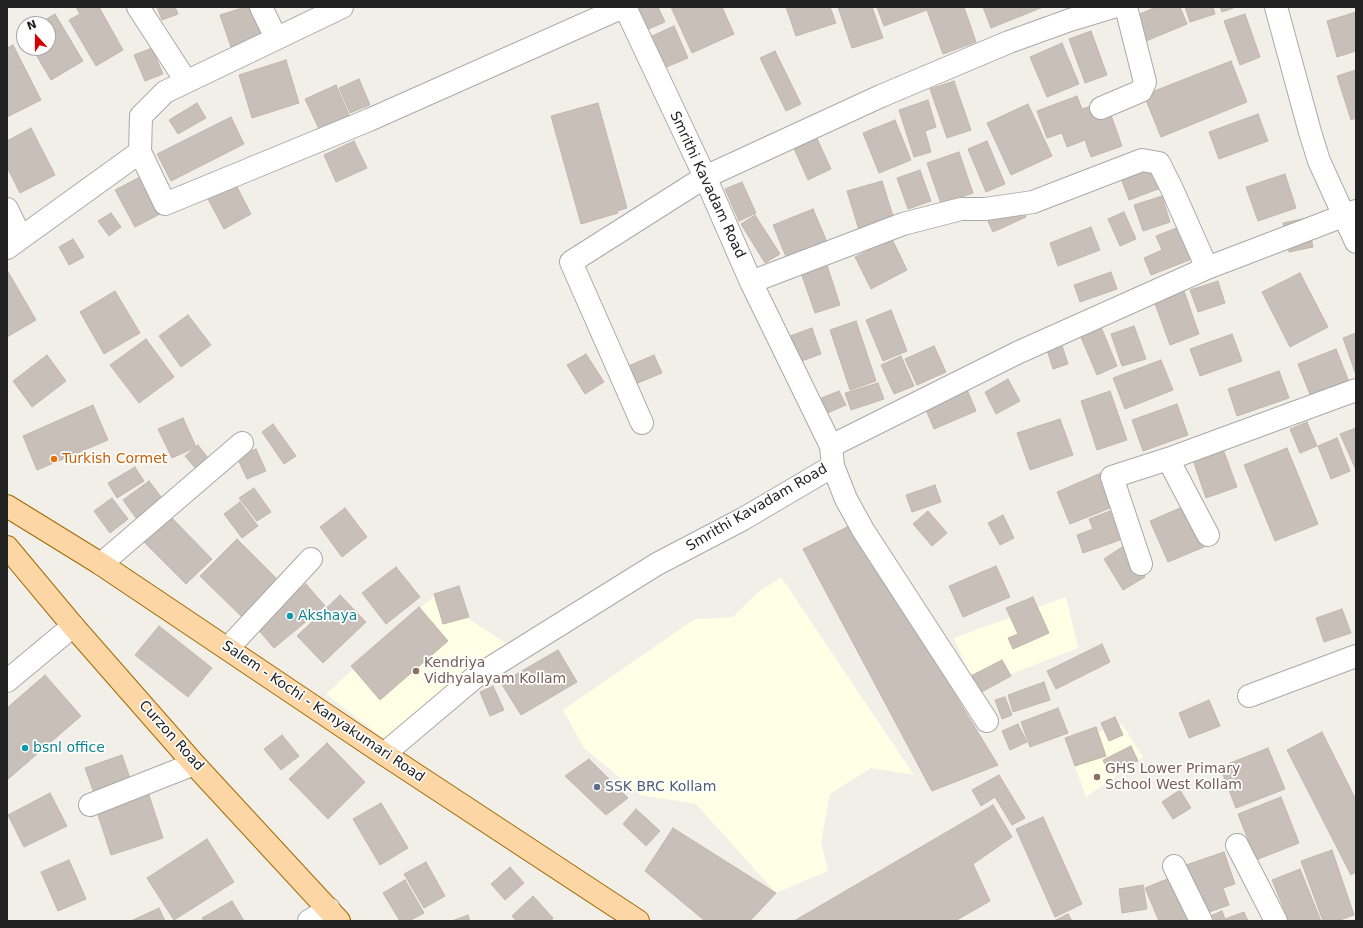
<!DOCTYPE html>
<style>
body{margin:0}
#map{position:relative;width:1363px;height:928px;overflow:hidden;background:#f2efe9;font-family:"DejaVu Sans",sans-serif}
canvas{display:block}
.frame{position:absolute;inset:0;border:8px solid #222;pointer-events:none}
.north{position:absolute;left:16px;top:16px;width:40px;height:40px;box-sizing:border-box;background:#fff;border:1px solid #a7a7a7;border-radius:50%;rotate:339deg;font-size:11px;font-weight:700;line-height:16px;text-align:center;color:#222}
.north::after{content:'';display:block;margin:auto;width:14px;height:18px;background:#d40000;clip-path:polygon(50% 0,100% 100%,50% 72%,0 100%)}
</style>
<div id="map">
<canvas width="1363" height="928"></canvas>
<div class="frame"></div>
<div class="north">N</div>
</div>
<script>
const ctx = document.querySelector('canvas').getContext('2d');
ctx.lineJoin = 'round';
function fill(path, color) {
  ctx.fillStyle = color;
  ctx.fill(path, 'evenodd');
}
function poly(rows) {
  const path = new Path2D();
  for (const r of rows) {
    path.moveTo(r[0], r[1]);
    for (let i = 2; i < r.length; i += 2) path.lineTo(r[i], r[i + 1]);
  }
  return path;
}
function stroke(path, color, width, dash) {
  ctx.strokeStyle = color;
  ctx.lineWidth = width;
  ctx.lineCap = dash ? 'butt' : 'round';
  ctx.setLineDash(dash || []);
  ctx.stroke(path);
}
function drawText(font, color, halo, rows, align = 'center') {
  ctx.font = font + ' "DejaVu Sans",sans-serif';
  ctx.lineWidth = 3.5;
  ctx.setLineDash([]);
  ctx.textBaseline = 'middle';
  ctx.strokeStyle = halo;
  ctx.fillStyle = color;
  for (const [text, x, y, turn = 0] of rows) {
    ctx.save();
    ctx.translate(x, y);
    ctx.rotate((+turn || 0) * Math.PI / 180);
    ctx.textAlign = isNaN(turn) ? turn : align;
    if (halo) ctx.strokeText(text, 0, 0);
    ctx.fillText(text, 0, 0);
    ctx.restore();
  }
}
fill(poly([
 [781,577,914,775,871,768,830,794,821,842,828,871,776,893,696,804,641,795,584,748,563,710,695,619,733,617,756,594],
 [434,596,513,648,386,740,326,694],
 [1066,597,1078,648,975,688,954,638],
 [1122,724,1143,757,1086,797,1067,744]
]), '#ffffe5');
const building = poly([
 [76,7,99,7,123,50,96,66,69,20,80,14,76,7],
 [157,7,175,7,178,14,162,20,157,7],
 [245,7,254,7,264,37,231,47,220,15,245,7],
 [634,7,658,7,665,22,644,31,634,7],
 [671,7,722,7,734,34,692,53,671,7],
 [786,7,830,7,836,23,796,36,786,7],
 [838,7,872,7,883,38,852,48,838,7],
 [877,7,964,7,976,42,943,54,927,10,884,26,877,7],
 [983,7,1043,7,991,28,983,7],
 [1156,7,1180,7,1187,24,1146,41,1135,16,1156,7],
 [1185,7,1213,7,1215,14,1190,22,1185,7],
 [1220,7,1236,7,1222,12,1220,7],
 [1356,12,1356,51,1337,57,1327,21,1356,12],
 [55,14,83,61,51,80,32,48,48,48,48,24,38,24,55,14],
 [1245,14,1260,57,1240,65,1224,21,1245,14],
 [674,26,688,58,664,68,650,37,674,26],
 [1091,31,1107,75,1085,83,1069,39,1091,31],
 [1062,43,1079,84,1047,97,1030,57,1062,43],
 [13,45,41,100,7,117,7,48,13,45],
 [152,48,163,74,145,81,134,55,152,48],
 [775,51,801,104,786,111,760,58,775,51],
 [286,60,299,103,252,118,239,75,286,60],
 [1231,61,1247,102,1161,137,1144,95,1231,61],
 [1356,70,1356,118,1351,120,1337,76,1356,70],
 [359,79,370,105,350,113,339,88,359,79],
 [954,81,971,130,947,138,930,89,954,81],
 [336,85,349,115,319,129,305,99,336,85],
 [1077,96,1082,109,1106,101,1122,146,1091,157,1085,140,1067,147,1062,133,1047,138,1037,111,1077,96],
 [928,100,936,127,925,131,931,152,914,157,899,110,928,100],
 [197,103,206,118,178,134,169,120,197,103],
 [598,103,627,208,617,211,618,213,581,224,551,116,598,103],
 [1028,104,1052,156,1011,175,987,123,1028,104],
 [1258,114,1268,141,1219,159,1209,132,1258,114],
 [231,117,244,144,171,181,157,154,231,117],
 [895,120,911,160,879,173,863,133,895,120],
 [31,128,55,175,20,193,7,167,7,141,31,128],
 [815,134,831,169,808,180,792,144,815,134],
 [354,141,367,168,336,182,324,155,354,141],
 [987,141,1005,184,986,192,968,149,987,141],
 [959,152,973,193,941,204,927,163,959,152],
 [1148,155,1161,188,1129,200,1117,167,1148,155],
 [920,170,931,201,908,209,897,178,920,170],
 [1285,174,1296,208,1258,221,1246,187,1285,174],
 [140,177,160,214,135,227,115,190,140,177],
 [882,181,894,219,859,230,847,191,882,181],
 [742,182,756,213,739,221,725,189,742,182],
 [235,183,251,214,224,229,207,197,235,183],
 [1162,196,1170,222,1143,231,1134,205,1162,196],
 [1018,200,1026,217,993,232,985,215,1018,200],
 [813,209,830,249,789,264,773,225,813,209],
 [1124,212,1136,239,1120,246,1108,219,1124,212],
 [111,213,121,227,109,236,98,221,111,213],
 [755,215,780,254,765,263,741,224,755,215],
 [1307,218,1313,247,1289,252,1283,223,1307,218],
 [1091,227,1100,250,1058,266,1050,243,1091,227],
 [1179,227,1192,259,1151,275,1144,258,1162,250,1156,236,1179,227],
 [73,239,84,257,69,265,59,247,73,239],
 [892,239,907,270,871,289,855,257,892,239],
 [826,262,840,305,815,313,800,270,826,262],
 [7,270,36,320,7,337,7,270],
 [1111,272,1117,289,1080,302,1074,285,1111,272],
 [1300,273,1328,327,1290,347,1262,292,1300,273],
 [1218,281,1225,303,1198,312,1190,290,1218,281],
 [115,291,140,333,104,354,80,312,115,291],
 [1184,291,1199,334,1170,345,1154,301,1184,291],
 [891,310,907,351,883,361,866,320,891,310],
 [188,315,211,345,181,367,159,336,188,315],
 [856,321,876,381,850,390,830,330,856,321],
 [1134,326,1146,359,1122,366,1111,334,1134,326],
 [1101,327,1117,366,1097,375,1080,335,1101,327],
 [812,328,821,354,799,362,790,336,812,328],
 [1356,333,1356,375,1343,338,1356,333],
 [1232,334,1242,361,1200,376,1190,349,1232,334],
 [146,339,174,377,139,403,110,365,146,339],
 [1061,342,1068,364,1053,369,1046,347,1061,342],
 [934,346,946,372,917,385,905,359,934,346],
 [1336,349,1349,382,1311,397,1298,364,1336,349],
 [586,354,604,382,585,394,567,365,586,354],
 [47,355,66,381,32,407,13,381,47,355],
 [654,355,662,373,633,385,626,367,654,355],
 [901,356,914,386,894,394,881,365,901,356],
 [1161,360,1173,390,1125,409,1113,378,1161,360],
 [1279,371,1289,398,1237,416,1228,389,1279,371],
 [1008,379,1020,401,996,414,985,392,1008,379],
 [963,380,976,411,934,429,921,398,963,380],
 [878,383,884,399,851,410,845,393,878,383],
 [839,391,846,405,825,414,819,399,839,391],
 [1110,391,1127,440,1097,450,1081,401,1110,391],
 [1177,404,1188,435,1143,451,1132,420,1177,404],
 [93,405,108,440,37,470,23,436,93,405],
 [183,418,196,447,172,458,158,429,183,418],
 [1060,419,1073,455,1030,470,1017,433,1060,419],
 [1307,422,1317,446,1300,453,1290,429,1307,422],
 [273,424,296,456,284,464,262,432,273,424],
 [1356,428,1356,470,1340,434,1356,428],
 [1337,438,1350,471,1331,479,1318,446,1337,438],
 [198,445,208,458,196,469,185,456,198,445],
 [1287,448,1318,524,1275,541,1244,465,1287,448],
 [256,449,266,471,247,479,237,457,256,449],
 [1223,449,1237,487,1206,498,1193,460,1223,449],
 [135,467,144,481,117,498,108,483,135,467],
 [1101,473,1115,506,1070,524,1057,492,1101,473],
 [149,481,162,498,136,518,123,500,149,481],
 [935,485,941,502,912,512,906,495,935,485],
 [254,488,271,512,257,521,239,498,254,488],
 [112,498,128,519,110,533,94,511,112,498],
 [240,502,258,526,242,538,224,514,240,502],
 [1187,505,1204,547,1168,562,1150,521,1187,505],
 [345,508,367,537,342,557,320,527,345,508],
 [928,511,947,533,932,546,913,524,928,511],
 [1110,511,1120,540,1083,553,1077,535,1093,529,1089,519,1110,511],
 [168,514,212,559,186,584,142,540,168,514],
 [1003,515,1014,538,1000,545,988,523,1003,515],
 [851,525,998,765,932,791,803,549,851,525],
 [237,539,278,580,242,617,200,576,237,539],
 [1125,545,1145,577,1123,590,1104,559,1125,545],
 [996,566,1010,597,963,617,949,586,996,566],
 [396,567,420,597,386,624,362,593,396,567],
 [306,584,325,606,274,648,255,626,306,584],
 [459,586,469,617,443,624,434,594,459,586],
 [340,595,366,622,323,663,297,636,340,595],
 [1033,597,1049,633,1013,649,1008,638,1018,634,1006,608,1033,597],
 [419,607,448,641,380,700,351,666,419,607],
 [1342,609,1351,633,1324,642,1316,618,1342,609],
 [159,626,212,668,188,697,135,655,159,626],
 [1102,644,1110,662,1056,689,1047,671,1102,644],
 [558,650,577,682,521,715,501,683,558,650],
 [1002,660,1011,676,976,695,967,678,1002,660],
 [45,675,81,716,7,780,7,708,45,675],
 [1044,682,1050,700,1013,712,1008,695,1044,682],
 [493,686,504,710,490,716,480,692,493,686],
 [1005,697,1012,715,1002,719,995,700,1005,697],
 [1209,700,1220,726,1189,738,1179,713,1209,700],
 [1058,708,1068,733,1030,747,1021,722,1058,708],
 [1115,717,1123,735,1109,741,1101,723,1115,717],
 [1018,724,1027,742,1010,750,1002,731,1018,724],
 [1096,727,1106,756,1075,766,1065,738,1096,727],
 [1322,732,1356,800,1356,872,1351,875,1287,750,1322,732],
 [282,735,299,756,281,770,264,749,282,735],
 [327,743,365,782,328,819,289,779,327,743],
 [1131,746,1138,761,1110,774,1103,760,1131,746],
 [1268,748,1285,789,1236,808,1220,767,1268,748],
 [122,755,132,784,95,796,85,768,122,755],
 [589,759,628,798,606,815,565,776,589,759],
 [999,775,1025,818,1012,825,995,797,981,806,972,790,999,775],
 [1180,790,1191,808,1173,819,1162,802,1180,790],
 [148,792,163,838,111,855,96,809,148,792],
 [50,793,67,826,24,847,8,815,50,793],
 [1281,797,1299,843,1256,860,1238,814,1281,797],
 [381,803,408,848,380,865,353,819,381,803],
 [993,805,1012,837,973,864,990,901,955,921,794,921,993,805],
 [636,809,660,831,646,846,623,824,636,809],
 [1043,817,1082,904,1055,917,1016,829,1043,817],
 [673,828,776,893,750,921,705,921,645,871,673,828],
 [207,839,234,882,174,920,147,878,207,839],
 [1332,850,1354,915,1337,921,1323,921,1301,861,1332,850],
 [1224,852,1235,884,1223,888,1229,905,1204,914,1186,865,1224,852],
 [69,860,86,899,58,911,41,872,69,860],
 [426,862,445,896,424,908,404,874,426,862],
 [510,867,524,883,505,900,491,884,510,867],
 [1300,869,1321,921,1289,921,1272,880,1300,869],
 [1172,877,1190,921,1159,921,1145,888,1172,877],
 [405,880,424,913,409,921,400,921,383,893,405,880],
 [1143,885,1147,909,1122,913,1119,889,1143,885],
 [533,896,553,918,551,921,516,921,512,916,533,896],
 [232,901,244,921,204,921,202,918,232,901],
 [159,908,165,921,131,921,159,908],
 [1222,911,1225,919,1244,912,1248,921,1209,921,1208,917,1222,911],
 [1068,914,1072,921,1054,921,1068,914],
 [468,915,470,921,452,921,468,915]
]);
fill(building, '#c7bfb8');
stroke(building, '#c4b6ab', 1);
const minor = poly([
 [138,7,186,81],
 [261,7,276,38],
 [1276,7,1310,132,1319,161,1356,242],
 [1101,108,1141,91,1145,82,1126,7],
 [140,152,141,116,165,92,342,7],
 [7,209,21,238],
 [7,248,140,152,165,204,369,120,623,7],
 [751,282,903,224,961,209,985,209,1033,202,1142,160,1159,163,1172,189,1207,268],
 [642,423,571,262,705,177,881,96,1009,42,1070,20,1113,7],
 [831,446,1017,353,1207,268,1356,211],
 [1168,459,1208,535],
 [833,466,846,499,863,530,987,721],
 [101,564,242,443],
 [1141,564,1112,477,1168,459,1356,390],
 [228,648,311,559],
 [7,681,73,626],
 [1249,696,1356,656],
 [384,754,474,678,657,564,743,519,833,466,831,446,751,282,705,177,625,7],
 [90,805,194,764],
 [1237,845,1276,921],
 [1174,866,1201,921],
 [309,921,329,909]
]);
const major = poly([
 [7,506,101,564,384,754,638,921],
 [7,547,73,626,194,764,339,921]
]);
stroke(minor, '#a9a9a9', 24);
stroke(major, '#a06b00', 24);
stroke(minor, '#fff', 22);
stroke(major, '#fcd6a4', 22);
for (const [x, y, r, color] of [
 [54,459,4,"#e8710a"],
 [290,616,4,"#0f9aa8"],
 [416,671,4,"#8d6e63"],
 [25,748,4,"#0f9aa8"],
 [1097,777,4,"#8d6e63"],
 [597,787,4,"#5c6f8a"]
]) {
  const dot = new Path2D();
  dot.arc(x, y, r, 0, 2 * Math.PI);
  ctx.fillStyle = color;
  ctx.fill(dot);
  stroke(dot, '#fff', 1.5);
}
drawText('14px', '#222', '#fff', [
 ["Smrithi Kavadam Road",707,185,65],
 ["Smrithi Kavadam Road",757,508,-30],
 ["Salem - Kochi - Kanyakumari Road",323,712,34],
 ["Curzon Road",171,736,48]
]);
drawText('14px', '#c56008', '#fff', [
 ["Turkish Cormet",62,459]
], 'left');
drawText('14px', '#0d838f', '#fff', [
 ["Akshaya",298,616],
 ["bsnl office",33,748]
], 'left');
drawText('14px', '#785e54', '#fff', [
 ["Kendriya",424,663],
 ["Vidhyalayam Kollam",424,679],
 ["GHS Lower Primary",1105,769],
 ["School West Kollam",1105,785]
], 'left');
drawText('14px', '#4e5e75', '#fff', [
 ["SSK BRC Kollam",605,787]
], 'left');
</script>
